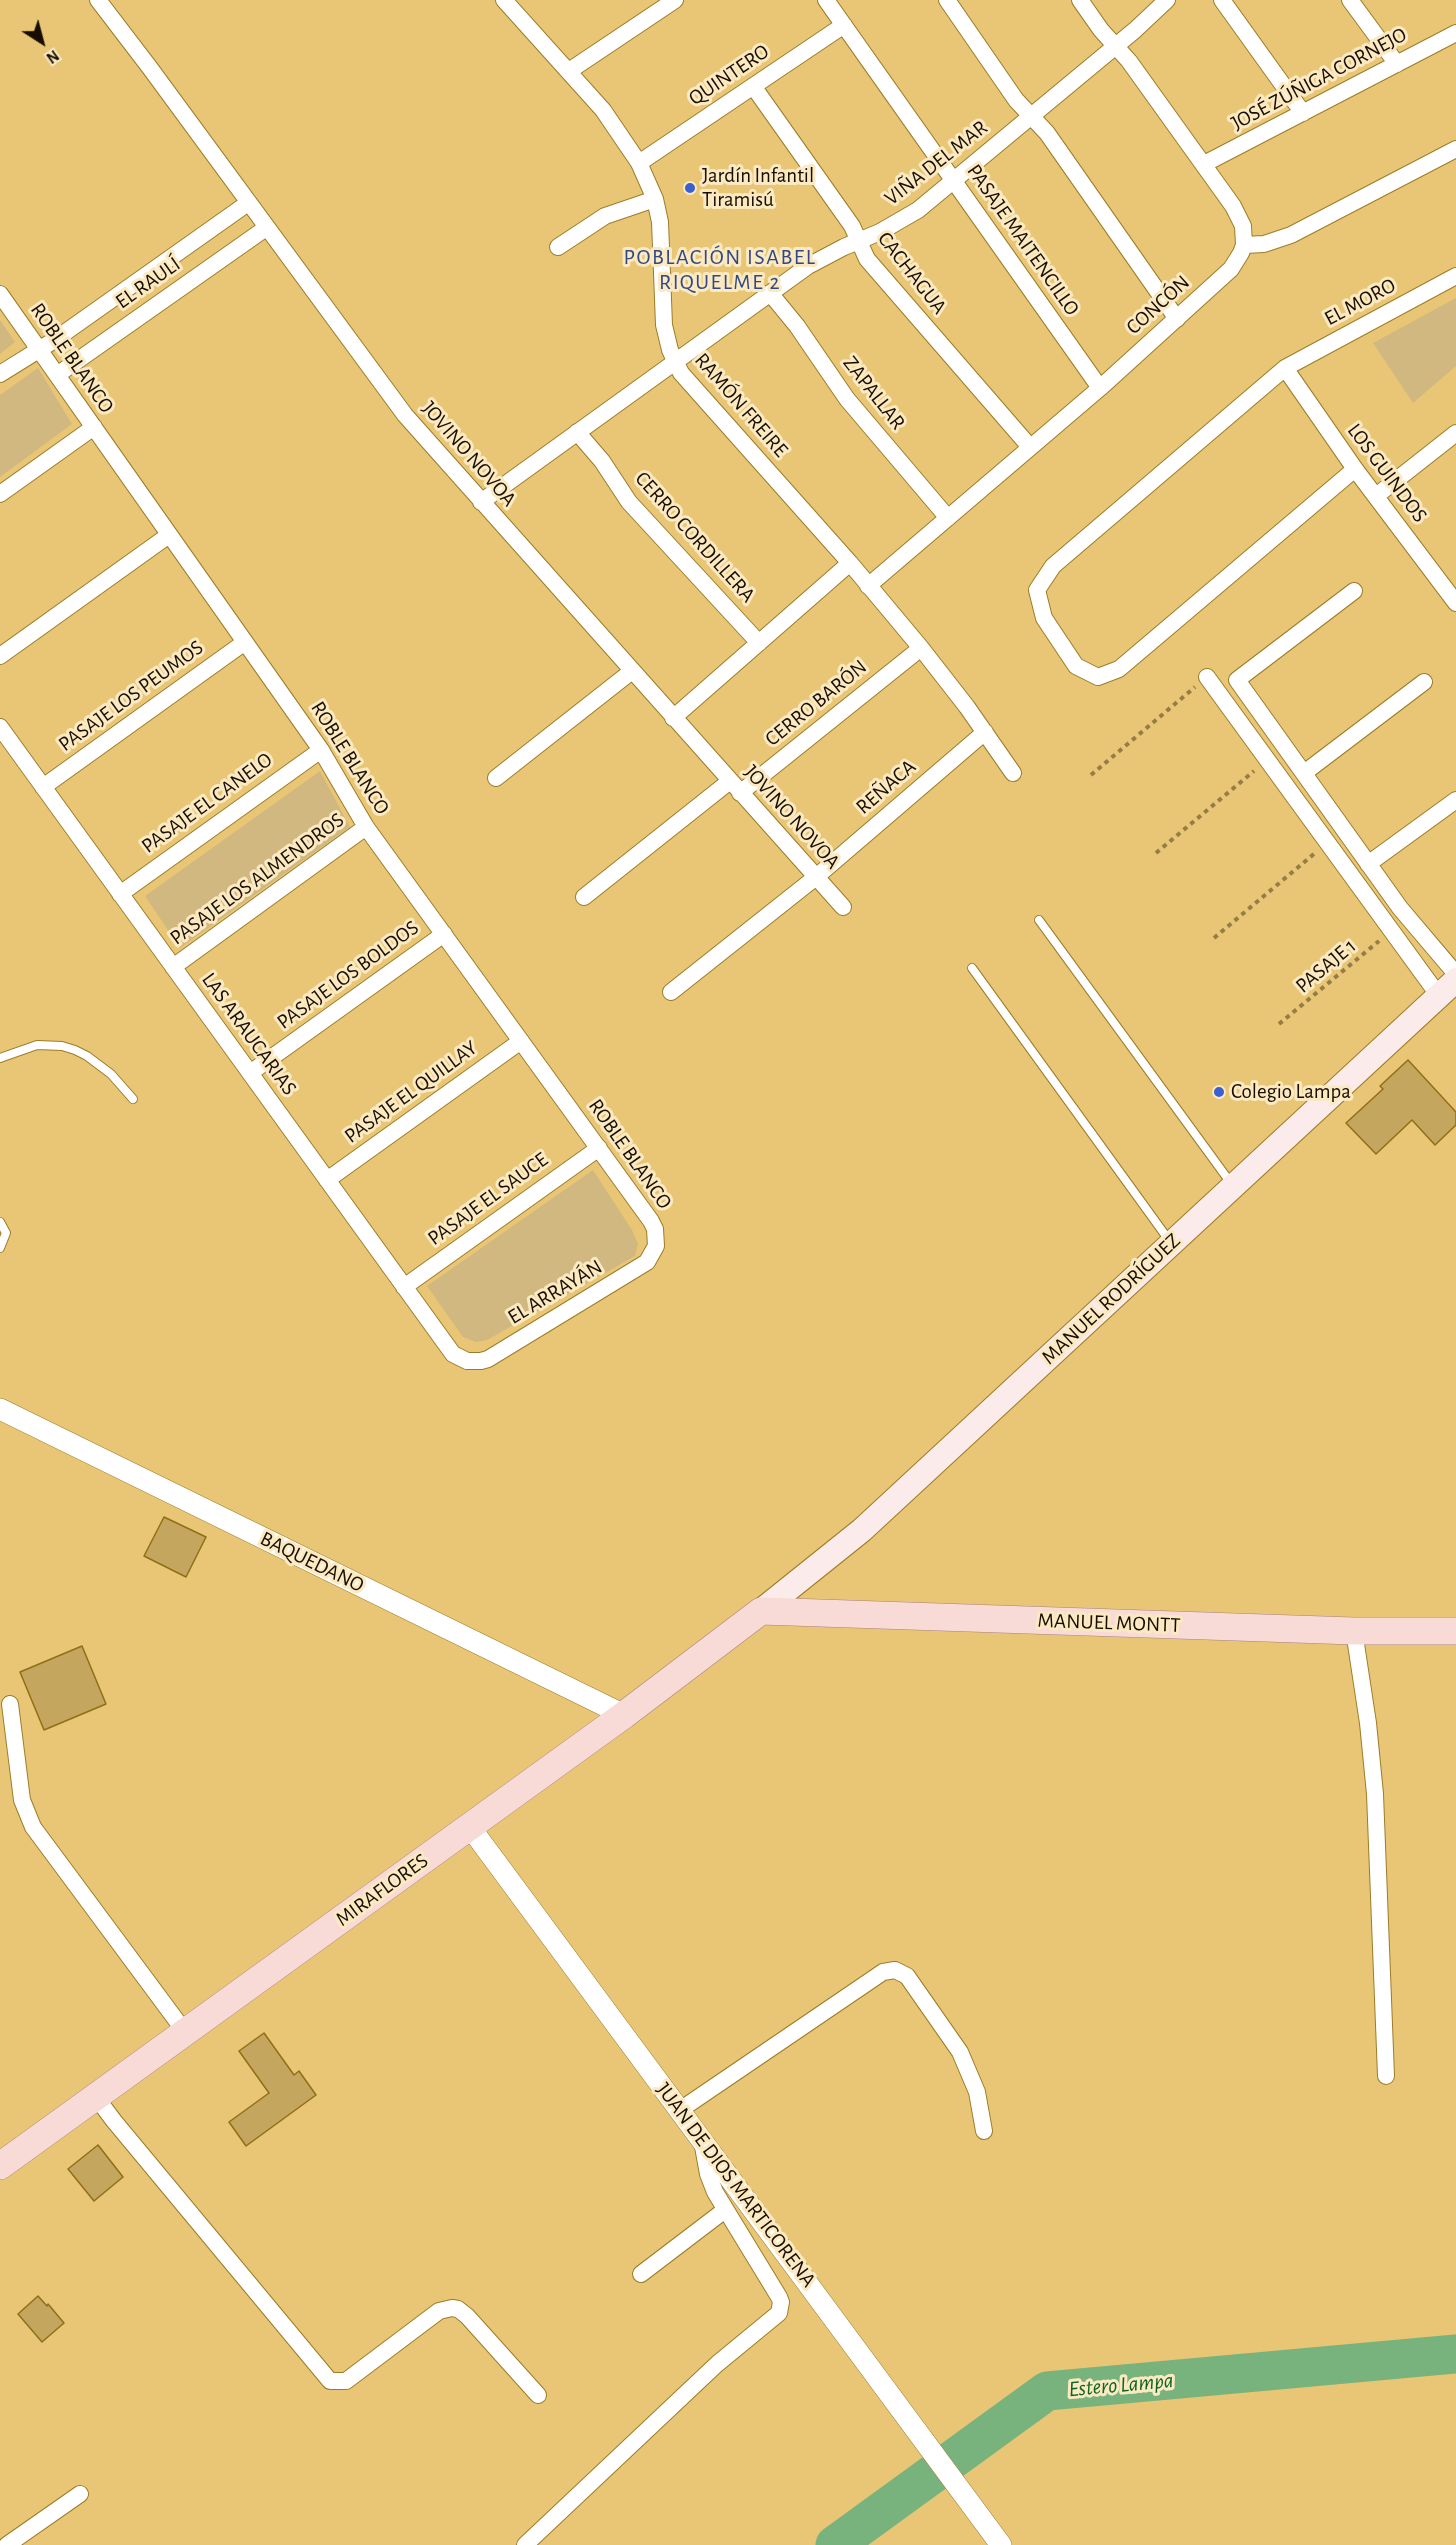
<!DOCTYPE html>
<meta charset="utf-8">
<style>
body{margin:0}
#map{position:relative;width:1456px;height:2545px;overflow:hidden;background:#e9c675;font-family:"Alegreya Sans",sans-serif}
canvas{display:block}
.north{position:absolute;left:12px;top:12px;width:60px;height:60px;-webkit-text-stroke:4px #fbe9c2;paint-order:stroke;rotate:144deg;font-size:16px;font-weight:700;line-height:24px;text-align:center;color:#180e00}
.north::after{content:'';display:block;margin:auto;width:21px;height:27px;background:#180e00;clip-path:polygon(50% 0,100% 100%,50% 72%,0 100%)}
</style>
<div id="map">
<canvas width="1456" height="2545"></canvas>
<div class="north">N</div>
</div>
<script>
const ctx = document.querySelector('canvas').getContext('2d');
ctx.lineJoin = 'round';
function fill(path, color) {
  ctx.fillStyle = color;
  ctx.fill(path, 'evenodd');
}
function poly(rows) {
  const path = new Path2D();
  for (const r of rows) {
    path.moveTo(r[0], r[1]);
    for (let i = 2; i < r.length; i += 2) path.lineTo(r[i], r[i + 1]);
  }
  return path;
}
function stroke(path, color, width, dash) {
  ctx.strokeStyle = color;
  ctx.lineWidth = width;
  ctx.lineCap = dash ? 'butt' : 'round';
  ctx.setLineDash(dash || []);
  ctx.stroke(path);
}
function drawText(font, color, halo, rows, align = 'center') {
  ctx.font = font + ' "Alegreya Sans",sans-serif';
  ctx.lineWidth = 6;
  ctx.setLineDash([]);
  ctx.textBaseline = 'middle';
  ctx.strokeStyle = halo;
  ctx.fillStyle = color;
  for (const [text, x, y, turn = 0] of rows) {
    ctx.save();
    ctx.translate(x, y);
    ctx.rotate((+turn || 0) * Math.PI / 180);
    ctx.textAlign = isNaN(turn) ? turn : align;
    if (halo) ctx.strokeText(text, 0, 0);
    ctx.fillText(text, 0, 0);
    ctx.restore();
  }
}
fill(poly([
 [1456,298,1456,366,1413,403,1373,343],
 [0,320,15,342,0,354],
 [38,368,72,424,0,477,0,395],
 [320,771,350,827,180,948,145,896],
 [593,1170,632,1230,638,1244,635,1256,487,1340,476,1342,463,1337,427,1286]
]), '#d1b881');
stroke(poly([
 [835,2545,1047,2391,1456,2354]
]), '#78b27d', 39);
const building = poly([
 [1408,1060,1456,1112,1456,1125,1435,1145,1412,1120,1376,1154,1346,1123,1383,1089,1380,1086,1408,1060],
 [164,1517,206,1537,186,1577,144,1556,164,1517],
 [82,1646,106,1704,44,1730,20,1672,82,1646],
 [264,2033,294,2075,299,2071,316,2095,246,2146,229,2122,269,2093,239,2051,264,2033],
 [98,2145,123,2177,94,2201,68,2169,98,2145],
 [38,2296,47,2306,48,2304,64,2323,42,2342,18,2314,38,2296]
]);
fill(building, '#c5a65f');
stroke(building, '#906f15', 1.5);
const service = poly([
 [1039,920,1233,1186],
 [972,968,1171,1243],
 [0,1058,37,1045,62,1046,75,1050,87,1056,111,1074,133,1099],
 [0,1222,6,1233,0,1248]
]);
const minor = poly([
 [98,0,150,68,405,415,843,907],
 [504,0,603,110,639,163,655,199,660,222,664,325,670,350,681,373,850,563,921,648,967,707,1013,773],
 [826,0,1100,388],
 [947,0,1016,100,1047,133,1177,319],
 [1222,0,1303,113],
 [1350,0,1397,64],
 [569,71,675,0],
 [753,86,852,226,867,259,1030,447],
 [639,163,844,25],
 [1204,164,1456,33],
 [1244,245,1264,244,1291,235,1456,149],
 [558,247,605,216,655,199],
 [770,293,797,326,847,399,948,518],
 [0,294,321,750,366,827,651,1221,655,1229,656,1246,647,1262,488,1359,481,1361,467,1361,453,1354,0,727],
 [1285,368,1355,469,1456,603],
 [0,374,53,341,248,203],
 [57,375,266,228],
 [577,432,602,461,629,502,759,643],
 [1355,469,1119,669,1098,677,1076,666,1044,618,1037,590,1053,566,1285,368,1456,276],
 [0,494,94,427],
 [1376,496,1456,433],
 [481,502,808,266,844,247,880,232,918,210,1135,30,1167,0],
 [868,586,1100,388,1231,269,1241,253,1244,245,1243,226,1233,206,1129,61,1101,30,1080,0],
 [1354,591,1237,680,1400,908,1456,974],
 [0,656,169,535],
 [1207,677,1439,996],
 [673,718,850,563],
 [1304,773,1424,682],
 [496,778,632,671],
 [43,787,245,642],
 [740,793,921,648],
 [1368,864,1456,800],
 [120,894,321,750],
 [584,897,730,781],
 [173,967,366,827],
 [671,992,816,877,985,732],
 [250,1073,444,934],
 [327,1180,521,1041],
 [404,1287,599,1148],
 [1354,1631,1368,1723,1375,1794,1386,2076],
 [10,1704,22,1800,33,1827,185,2032],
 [96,2097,114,2121,330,2381,346,2381,439,2311,452,2308,458,2309,467,2316,538,2395],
 [680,2110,883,1972,895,1970,907,1976,960,2052,977,2092,984,2131],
 [641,2274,725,2210],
 [7,2545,80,2494],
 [525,2545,717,2364,779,2313,781,2302,779,2297,715,2192,708,2174,702,2141]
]);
const tertiary = poly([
 [0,1409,624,1715],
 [470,1827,1001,2545]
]);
const secondary = poly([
 [761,1611,862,1530,1456,980]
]);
const primary = poly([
 [0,2166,624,1715,761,1611,1354,1631,1456,1631]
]);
stroke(service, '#9d7c27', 10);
stroke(minor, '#9d7c27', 18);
stroke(tertiary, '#9d7c27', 22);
stroke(secondary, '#9d7c27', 26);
stroke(primary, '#a6827a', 28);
stroke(poly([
 [1091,775,1195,687],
 [1156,853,1254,771],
 [1214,938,1315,853],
 [1279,1024,1379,941]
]), '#967d47', 4, [4.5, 4.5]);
stroke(service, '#fff', 8);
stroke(minor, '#fff', 16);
stroke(tertiary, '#fff', 21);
stroke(secondary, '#fbeceb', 24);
stroke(primary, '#f8dad6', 27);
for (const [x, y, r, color] of [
 [690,188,6,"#3a5fd0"],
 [1219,1092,6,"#3a5fd0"]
]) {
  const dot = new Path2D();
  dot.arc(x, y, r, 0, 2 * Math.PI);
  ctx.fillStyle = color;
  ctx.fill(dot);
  stroke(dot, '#fbe9c2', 2);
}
drawText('21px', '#180e00', '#fbe9c2', [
 ["QUINTERO",729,75,-34],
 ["JOSÉ ZÚÑIGA CORNEJO",1319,79,-28],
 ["VIÑA DEL MAR",936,163,-38],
 ["PASAJE MAITENCILLO",1023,240,55],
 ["CACHAGUA",912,273,52],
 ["EL RAULÍ",148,283,-35],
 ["EL MORO",1360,302,-28],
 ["CONCÓN",1158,305,-42],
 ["ROBLE BLANCO",72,358,55],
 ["ZAPALLAR",874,393,52],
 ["RAMÓN FREIRE",741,405,49],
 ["JOVINO NOVOA",469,454,49],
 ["LOS GUINDOS",1387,473,53],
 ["CERRO CORDILLERA",695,537,48],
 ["PASAJE LOS PEUMOS",131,696,-36],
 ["CERRO BARÓN",816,703,-39],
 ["ROBLE BLANCO",350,758,58],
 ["REÑACA",886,787,-41],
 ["PASAJE EL CANELO",207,803,-36],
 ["JOVINO NOVOA",792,817,48],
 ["PASAJE LOS ALMENDROS",257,879,-36],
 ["PASAJE 1",1326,966,-40],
 ["PASAJE LOS BOLDOS",348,975,-36],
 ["LAS ARAUCARIAS",249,1034,54],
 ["PASAJE EL QUILLAY",411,1092,-36],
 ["ROBLE BLANCO",630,1154,55],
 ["PASAJE EL SAUCE",488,1199,-36],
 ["EL ARRAYÁN",555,1292,-31],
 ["MANUEL RODRÍGUEZ",1111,1299,-43],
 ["BAQUEDANO",312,1562,26],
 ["MANUEL MONTT",1109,1623,2],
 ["MIRAFLORES",382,1890,-36],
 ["JUAN DE DIOS MARTICORENA",736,2185,53]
]);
drawText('21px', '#180e00', '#fbe9c2', [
 ["Jardín Infantil",702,176],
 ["Tiramisú",702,200],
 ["Colegio Lampa",1231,1092]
], 'left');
ctx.letterSpacing = '1.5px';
drawText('22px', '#324882', '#fbe9c2', [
 ["POBLACIÓN ISABEL",720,257],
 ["RIQUELME 2",720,282]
]);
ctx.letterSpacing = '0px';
drawText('italic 22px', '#0b6421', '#fbe9c2', [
 ["Estero Lampa",1121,2385,-5]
]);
</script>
